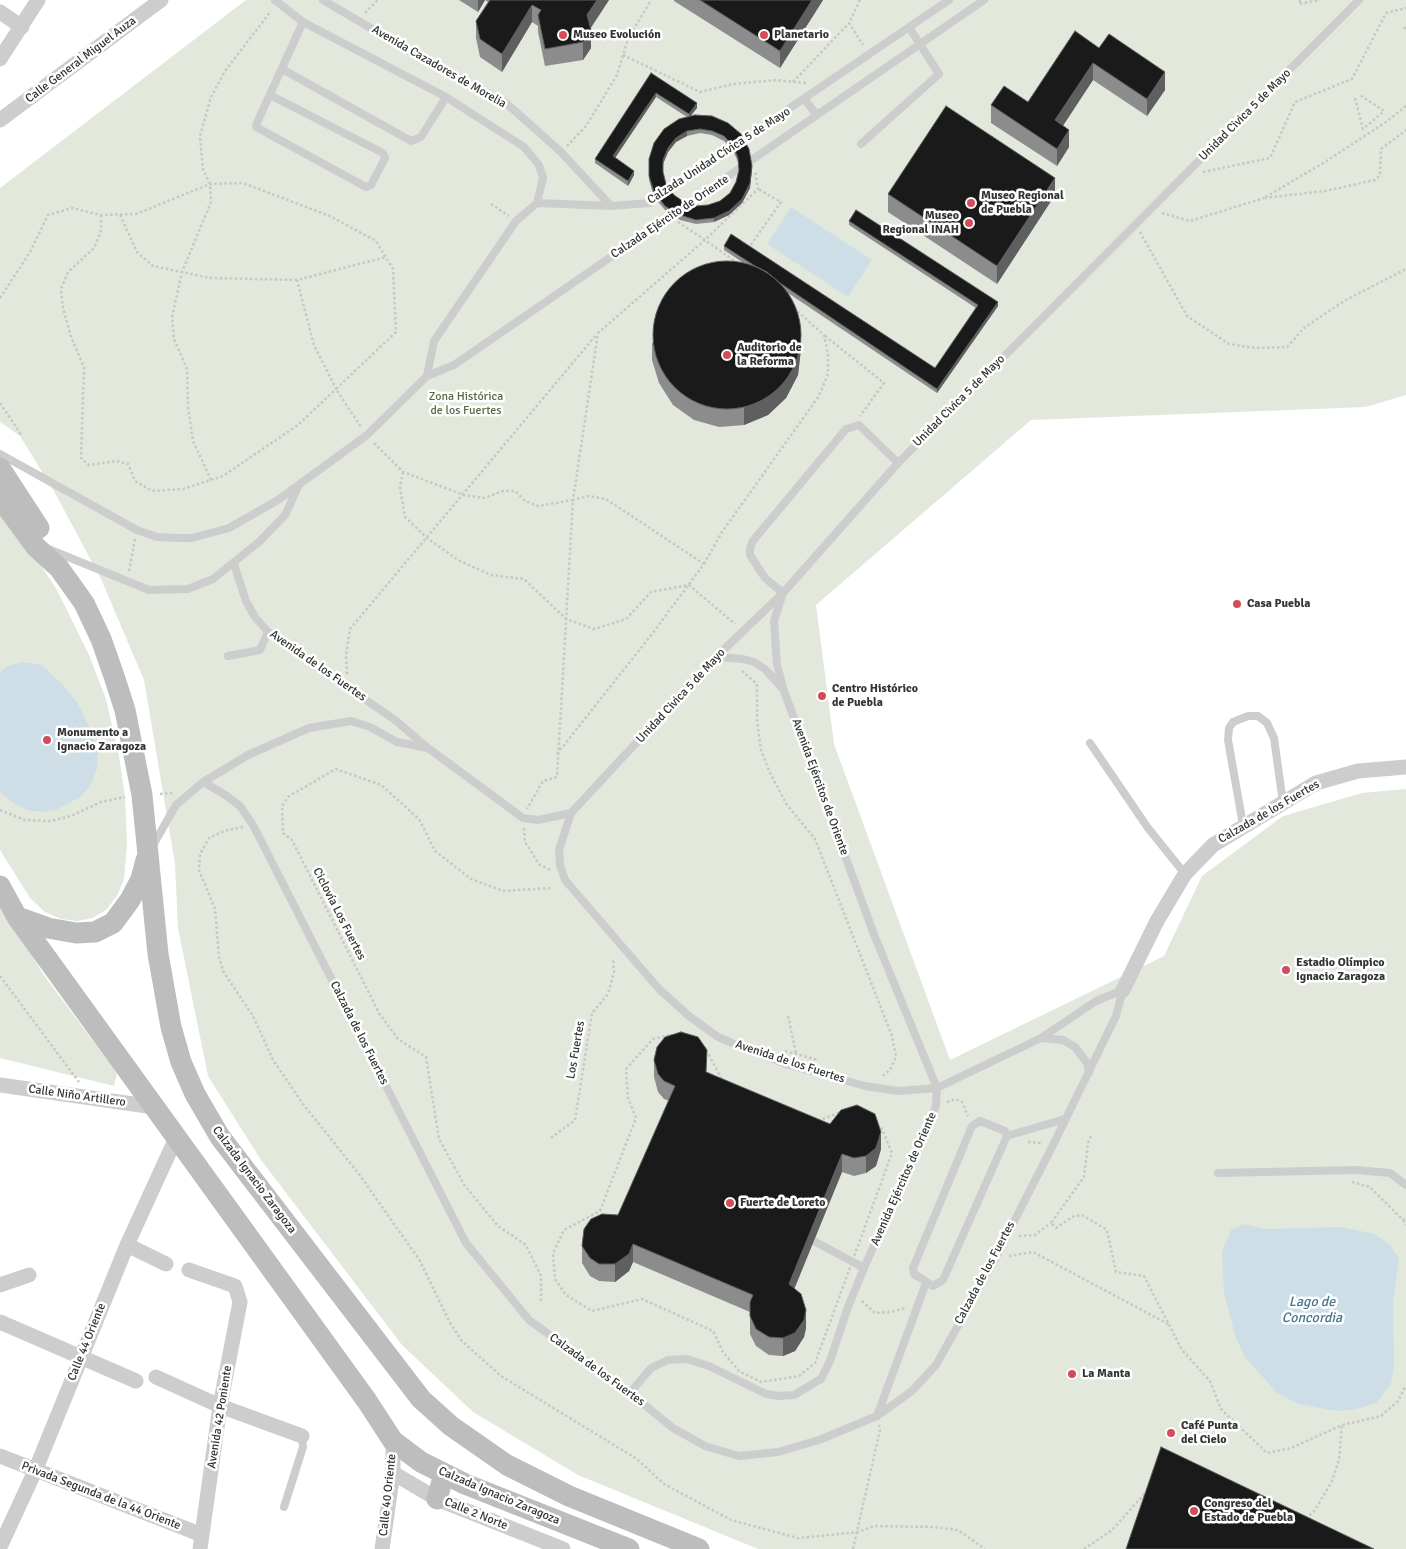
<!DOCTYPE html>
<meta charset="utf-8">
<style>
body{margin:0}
canvas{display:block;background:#fff}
</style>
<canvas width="1406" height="1549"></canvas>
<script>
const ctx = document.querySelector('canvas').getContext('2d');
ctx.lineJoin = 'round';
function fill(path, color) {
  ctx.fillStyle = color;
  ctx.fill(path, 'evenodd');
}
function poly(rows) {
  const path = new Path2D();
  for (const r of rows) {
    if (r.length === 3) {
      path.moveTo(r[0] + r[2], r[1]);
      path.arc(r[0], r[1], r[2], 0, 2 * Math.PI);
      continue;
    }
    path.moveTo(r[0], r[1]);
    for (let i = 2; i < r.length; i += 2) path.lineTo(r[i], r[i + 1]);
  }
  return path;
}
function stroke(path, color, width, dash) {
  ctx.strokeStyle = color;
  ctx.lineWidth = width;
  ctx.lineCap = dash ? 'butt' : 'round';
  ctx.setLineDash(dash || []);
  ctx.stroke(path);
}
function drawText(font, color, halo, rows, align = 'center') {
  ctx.font = font + ' Signika,sans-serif';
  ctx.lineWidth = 5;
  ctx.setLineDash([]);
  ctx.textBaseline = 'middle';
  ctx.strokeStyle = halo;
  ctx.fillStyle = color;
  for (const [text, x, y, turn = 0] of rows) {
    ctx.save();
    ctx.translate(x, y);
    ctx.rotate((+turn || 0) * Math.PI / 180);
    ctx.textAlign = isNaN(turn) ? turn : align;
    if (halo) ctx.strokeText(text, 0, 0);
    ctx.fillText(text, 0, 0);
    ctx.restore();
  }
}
fill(poly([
 [246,0,1406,0,1406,395,1366,407,1031,420,816,605,834,744,950,1060,1164,956,1202,876,1283,816,1362,793,1406,789,1406,1549,758,1549,578,1475,473,1412,402,1345,261,1160,208,1076,178,928,175,864,144,680,101,579,55,493,20,436,0,422,0,188],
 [0,509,24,539,57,590,89,655,106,699,119,756,125,797,127,844,124,879,117,896,106,910,93,918,77,921,61,919,45,912,30,898,0,850],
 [0,901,43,974,117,1073,114,1086,0,1058]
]), '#e3e8dd');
fill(poly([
 [791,207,872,260,848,297,767,244],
 [22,662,42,665,65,687,78,704,91,730,98,750,97,769,90,786,80,797,56,810,42,812,27,810,13,803,0,792,0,672,8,666],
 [1244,1224,1266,1229,1341,1227,1375,1234,1390,1245,1399,1259,1393,1302,1394,1366,1391,1384,1376,1403,1357,1409,1338,1411,1298,1404,1277,1393,1245,1357,1236,1338,1224,1294,1222,1252,1231,1230]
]), '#cddee6');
stroke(poly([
 [860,0,849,23,863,45],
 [1300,0,1299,4,1320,0],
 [365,13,378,0],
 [1404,27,1406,30],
 [623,55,700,92,733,84,776,80,807,83],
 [793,82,849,23],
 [1355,98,1363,129,1384,111,1360,95],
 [1406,106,1386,122,1325,162,1264,198,1325,191,1375,180,1380,175,1381,149,1406,130],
 [567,146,586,126,617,75,628,39,651,0],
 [1203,172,1270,158,1295,102,1352,79,1386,13,1406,8],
 [491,204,509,216],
 [1162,213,1190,221,1264,198],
 [101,215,101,231,94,248,68,272,61,289,63,308,71,337,84,367,81,458,89,465,117,461,128,464,135,481,152,491,183,489,223,476,298,425,336,389,314,345,297,280],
 [120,215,137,252,153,266,210,278,297,280,386,257],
 [678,222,705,240,758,189,755,171],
 [1140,232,1187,316,1229,344,1255,348,1287,347,1304,328,1344,301,1406,269],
 [748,249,781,202,758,189],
 [0,298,30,252,48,215,72,208,101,215,136,214,210,184,243,183,330,216,376,241,393,269,396,332,336,389,361,427],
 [825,336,884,383,860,416],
 [0,403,22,436],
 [374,443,403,472,464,495,484,498,503,491,515,491,525,501,538,506,573,500,557,777,543,781,527,809],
 [403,472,400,487,405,517,427,538,458,560,491,575,524,579,566,619,594,629,626,619,651,592,689,585,735,624],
 [211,480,193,441,188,407,187,369,174,339,172,317,182,272,211,202,210,184,203,169,200,136,211,97,225,71,271,11],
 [704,564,722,532,819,396,828,374,828,354,824,335,797,311],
 [129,571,135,539],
 [742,671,757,684,757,720,761,750,770,773,787,805,815,839,892,1036,896,1057,890,1070,881,1077],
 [347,674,346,655,350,629,597,334],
 [557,754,652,634,704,564,606,499,588,496,573,500,598,333,705,240,736,262],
 [160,794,172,793],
 [0,810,25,820,51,821,71,816,101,802,125,797],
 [243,827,224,831,209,838,200,854,199,870,215,909,219,957,223,971,253,1016,273,1060,303,1104,359,1174,420,1261,450,1323,462,1341,501,1376,637,1459,664,1484,731,1520,798,1538,858,1532,874,1526,934,1527,958,1530,985,1549],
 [524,828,525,842,539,864,550,870],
 [0,976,79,1082],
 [788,1016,796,1053],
 [670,1035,689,1038,709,1055,724,1084,815,1122,848,1109,881,1127,892,1153,815,1363,799,1376,761,1382,739,1371,723,1352,713,1331,642,1299,592,1311,566,1295,555,1279,553,1253,564,1230,600,1211,636,1118,628,1098,626,1069,653,1039,670,1035],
 [785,1051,818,1060],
 [947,1102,955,1099,962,1102,968,1116],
 [1091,1136,1088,1143,1084,1177,1051,1223,1056,1228,1072,1217,1082,1215,1107,1230,1116,1272,1144,1276,1182,1350,1210,1381,1221,1409,1267,1453,1291,1448,1342,1425,1381,1416,1398,1401,1406,1385],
 [551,1138,575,1120,592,1013,608,994,614,972,613,960],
 [1028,1142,1043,1143],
 [1352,1182,1370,1187,1403,1220,1406,1219],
 [1403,1220,1406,1225],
 [1019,1236,1035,1235,1051,1223],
 [1009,1256,1033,1252,1170,1325],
 [541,1301,541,1276,526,1245,498,1226,465,1186,439,1139,426,1057,398,1039,379,1013,292,840,283,833,282,806,289,796,336,769,381,785,419,819,435,851,471,879,503,891,550,888],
 [862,1301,875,1313,890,1312,906,1308],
 [1306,1519,1315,1510,1332,1481,1339,1460,1342,1425],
 [853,1549,880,1430,879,1425],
 [1084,1549,1112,1530,1146,1492]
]), '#c7c7c7', 2.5, [2.5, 2.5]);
stroke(poly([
 [275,0,303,22,446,97,524,147,539,165,543,178,537,203],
 [323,0,418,56,506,103,561,152,611,206],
 [282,69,411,141,421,137,446,97],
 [270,95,383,153,385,158,371,185,366,187,256,127,256,125,303,22],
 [805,100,816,114],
 [861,144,939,74,909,27],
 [427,376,454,365,984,0],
 [0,454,137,530,157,537,178,538,192,538,229,528,278,500,367,435,427,376,434,341,516,221,537,203,611,206,650,203,949,0],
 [46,548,149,590,188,589,213,579,260,541,285,515,298,487],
 [234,564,246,601,255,617,268,632,395,720,428,748],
 [228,656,260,650,268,632],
 [716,657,743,659,754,662,765,669,783,689],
 [1090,743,1148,828,1185,874],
 [203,782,248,755,309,728,351,721,370,727,397,742,428,748,523,818,538,820,571,813],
 [1243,825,1228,740,1229,728,1233,722,1248,716,1258,716,1267,723,1274,738,1283,803],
 [152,847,176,805,203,782,224,794,240,806,253,825,466,1243,529,1320,630,1393,673,1428,705,1446,739,1456,778,1452,819,1440,877,1416,912,1391,936,1365,995,1259,1054,1143,1116,1016,1123,990],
 [1123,990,1096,1001,1041,1038,937,1088,898,1091,865,1086,786,1064,734,1044,718,1037,689,1016,659,989,565,880,560,865,559,850,571,813,716,657,783,593,898,463,1359,0],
 [1041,1038,1063,1040,1075,1047,1087,1063,1089,1073],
 [980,1121,1005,1131,1007,1136,943,1280,933,1286,914,1274,913,1268,972,1126,980,1121],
 [1007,1136,1065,1119],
 [1218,1173,1356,1170,1390,1173,1406,1185],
 [812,1240,864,1268],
 [630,1393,651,1368,668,1360,687,1359,709,1366,766,1394,778,1396,794,1395,821,1379,830,1361,848,1307,864,1268,936,1106,937,1088,875,937,784,691,777,665,774,621,783,593,765,578,750,555,750,549,752,542,846,429,859,425,898,463],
 [877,1416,926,1283],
 [284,1507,303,1447,302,1436]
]), '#cdcdcd', 8);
stroke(poly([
 [0,12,22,27],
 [0,59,38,0],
 [0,120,161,0],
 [1123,990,1157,921,1185,874,1213,845,1316,783,1358,771,1406,767],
 [0,1085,154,1107],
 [127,1245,166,1264],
 [189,1270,235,1286,240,1302,220,1406,200,1549],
 [0,1285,29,1275],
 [0,1322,136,1381],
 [156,1377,220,1406,302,1436],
 [0,1456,202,1535],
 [393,1473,437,1499,563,1549],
 [0,1547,35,1471,127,1245,176,1138],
 [382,1549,393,1473,393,1441]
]), '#cdcdcd', 15);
stroke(poly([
 [0,468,39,528],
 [0,498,36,547,59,568,84,603,101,639,114,676,125,710,142,795,158,954,171,1027,181,1062,195,1094,220,1137,421,1399,451,1426,507,1465,569,1496,699,1549],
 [0,886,17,917,367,1401,393,1441,421,1462,465,1484,629,1549],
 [17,917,48,928,76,933,95,932,113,923,130,900,141,879,146,860],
 [437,1499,444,1474]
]), '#bdbdbd', 21);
fill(poly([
 [459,0,609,0,591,28,591,48,583,60,545,66,538,32,538,26,532,22,502,72,480,57,476,38,476,21,488,2,485,0,478,12],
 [674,0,823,0,780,68,674,1],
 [1099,48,1165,90,1147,116,1093,80,1063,125,1069,147,1057,166,991,123,991,105,1028,102],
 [651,73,697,108,690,116,712,116,752,170,750,188,742,203,729,215,714,222,696,224,680,220,665,210,654,197,649,180,649,159,687,117,656,97,615,158,634,175,628,186,595,163,595,159],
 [700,133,712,135,724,141,733,150,738,162,739,171,736,182,730,193,720,201,708,205,696,206,684,202,674,195,666,184,663,173,663,164,668,152,676,142,687,136],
 [888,194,1055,195,997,284,888,212],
 [849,221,998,306,937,393,788,293,801,349,798,375,786,398,768,415,744,425,719,427,694,420,673,405,659,383,652,360,652,343,742,262,724,250,724,246,935,368,976,308,849,225],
 [654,1060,707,1072,881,1149,876,1166,866,1173,854,1176,842,1172,794,1288,806,1328,804,1337,795,1351,783,1356,769,1355,756,1346,750,1334,750,1312,633,1262,629,1271,615,1282,599,1281,590,1276,582,1263,582,1246,618,1215,669,1101,664,1099,658,1092,654,1077]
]), '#8c8c8c');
fill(poly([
 [478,0,485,0,478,12],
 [597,0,609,0,587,33,587,15],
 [812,0,823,0,780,68,780,51],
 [532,5,532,22,502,72,502,54],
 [591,30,591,48,583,60,583,42],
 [1093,63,1093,80,1055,138,1055,120],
 [1165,72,1165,90,1147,116,1147,99],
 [656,93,656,97,613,161,613,156],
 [697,103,697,108,689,118,689,114],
 [1069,130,1069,147,1057,166,1057,149],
 [687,131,687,136,676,142,668,152,663,164,663,160,668,148,676,138],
 [752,166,750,188,742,203,729,215,714,222,714,218],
 [634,171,634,175,628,186,628,181],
 [1055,178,1055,195,997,284,997,266],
 [998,302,998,306,937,393,937,389],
 [801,332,801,349,798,375,786,398,768,415,744,425,744,408],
 [881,1132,881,1149,876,1166,866,1173,866,1156],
 [842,1154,842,1172,789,1302,789,1284],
 [633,1244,633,1262,629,1271,615,1282,615,1264],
 [806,1310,806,1328,804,1337,795,1351,783,1356,783,1338]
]), '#5f5f5f');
const building = poly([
 [490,0,597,0,587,15,591,30,583,42,545,49,538,15,541,10,532,5,502,54,480,39,476,21,490,0],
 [700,0,812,0,780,51,700,0],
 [1075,31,1099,48,1109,34,1165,72,1147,99,1093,63,1055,120,1069,130,1057,149,991,105,1004,86,1028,102,1075,31],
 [651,73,697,103,689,114,656,93,613,156,634,171,628,181,595,159,651,73],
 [946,106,1055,178,997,266,888,194,946,106],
 [695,115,712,116,728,123,741,134,749,149,752,166,750,183,742,199,729,211,714,218,696,220,680,215,665,206,654,192,649,176,649,159,654,143,664,129,679,119,695,115],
 [700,129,712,131,724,136,733,146,738,158,739,170,736,182,730,193,720,201,708,205,696,206,684,202,674,195,666,184,663,172,663,160,668,148,676,138,687,131,700,129],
 [856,210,998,302,937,389,780,283,767,272,755,266,724,246,731,234,935,368,978,305,849,221,856,210],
 [727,335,74],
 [681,1032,698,1037,707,1050,706,1072,830,1124,841,1110,857,1105,875,1114,881,1132,876,1148,866,1156,854,1158,842,1154,789,1284,801,1294,806,1310,804,1320,795,1333,783,1338,769,1337,756,1329,750,1316,750,1302,753,1295,633,1244,629,1254,615,1264,599,1264,590,1258,582,1246,584,1229,591,1219,602,1214,618,1215,675,1086,664,1081,658,1074,654,1060,657,1047,665,1037,681,1032],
 [1161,1447,1374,1549,1126,1549,1161,1447]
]);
fill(building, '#1a1a1a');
stroke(building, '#5f5f5f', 1);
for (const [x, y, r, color] of [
 [563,35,5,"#d24c5b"],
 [764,35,5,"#d24c5b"],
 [971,203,5,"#d24c5b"],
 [969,223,5,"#d24c5b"],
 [727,355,5,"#d24c5b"],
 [1237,604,5,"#d24c5b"],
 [822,696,5,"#d24c5b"],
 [47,740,5,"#d24c5b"],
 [1286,970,5,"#d24c5b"],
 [730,1203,5,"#d24c5b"],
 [1072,1374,5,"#d24c5b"],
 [1171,1433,5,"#d24c5b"],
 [1194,1511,5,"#d24c5b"]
]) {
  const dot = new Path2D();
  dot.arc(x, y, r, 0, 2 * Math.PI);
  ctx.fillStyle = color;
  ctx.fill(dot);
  stroke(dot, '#fff', 2);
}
drawText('bold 12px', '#333', '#fff', [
 ["Museo Evolución",573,35],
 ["Planetario",774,35],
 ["Museo Regional",981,196],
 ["de Puebla",981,210],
 ["Museo",959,216,"right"],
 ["Regional INAH",959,230,"right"],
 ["Auditorio de",737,348],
 ["la Reforma",737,362],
 ["Casa Puebla",1247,604],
 ["Centro Histórico",832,689],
 ["de Puebla",832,703],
 ["Monumento a",57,733],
 ["Ignacio Zaragoza",57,747],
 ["Estadio Olímpico",1296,963],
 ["Ignacio Zaragoza",1296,977],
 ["Fuerte de Loreto",740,1203],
 ["La Manta",1082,1374],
 ["Café Punta",1181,1426],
 ["del Cielo",1181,1440],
 ["Congreso del",1204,1504],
 ["Estado de Puebla",1204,1518]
], 'left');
drawText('12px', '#333', '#fff', [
 ["Calle General Miguel Auza",81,60,-37],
 ["Avenida Cazadores de Morelia",439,67,30],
 ["Unidad Civica 5 de Mayo",1245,115,-45],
 ["Calzada Unidad Cívica 5 de Mayo",719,156,-33],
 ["Calzada Ejército de Oriente",670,217,-34],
 ["Unidad Civica 5 de Mayo",959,401,-45],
 ["Avenida de los Fuertes",318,666,35],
 ["Unidad Civica 5 de Mayo",681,696,-47],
 ["Avenida Ejércitos de Oriente",820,787,70],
 ["Calzada de los Fuertes",1269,812,-30],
 ["Ciclovía Los Fuertes",339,914,63],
 ["Calzada de los Fuertes",359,1033,63],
 ["Los Fuertes",576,1050,-80],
 ["Avenida de los Fuertes",790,1062,18],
 ["Calle Niño Artillero",77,1096,8],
 ["Avenida Ejércitos de Oriente",904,1179,-66],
 ["Calzada Ignacio Zaragoza",254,1180,53],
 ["Calzada de los Fuertes",985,1273,-62],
 ["Calle 44 Oriente",87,1342,-68],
 ["Calzada de los Fuertes",597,1370,36],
 ["Avenida 42 Poniente",220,1417,-81],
 ["Calle 40 Oriente",388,1495,-84],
 ["Privada Segunda de la 44 Oriente",101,1496,21],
 ["Calzada Ignacio Zaragoza",499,1496,23],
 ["Calle 2 Norte",476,1514,22]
]);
drawText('12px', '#576a44', '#fff', [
 ["Zona Histórica",466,397],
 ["de los Fuertes",466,411]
]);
drawText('italic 14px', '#49758d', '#fff', [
 ["Lago de",1312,1302],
 ["Concordia",1312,1318]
]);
</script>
